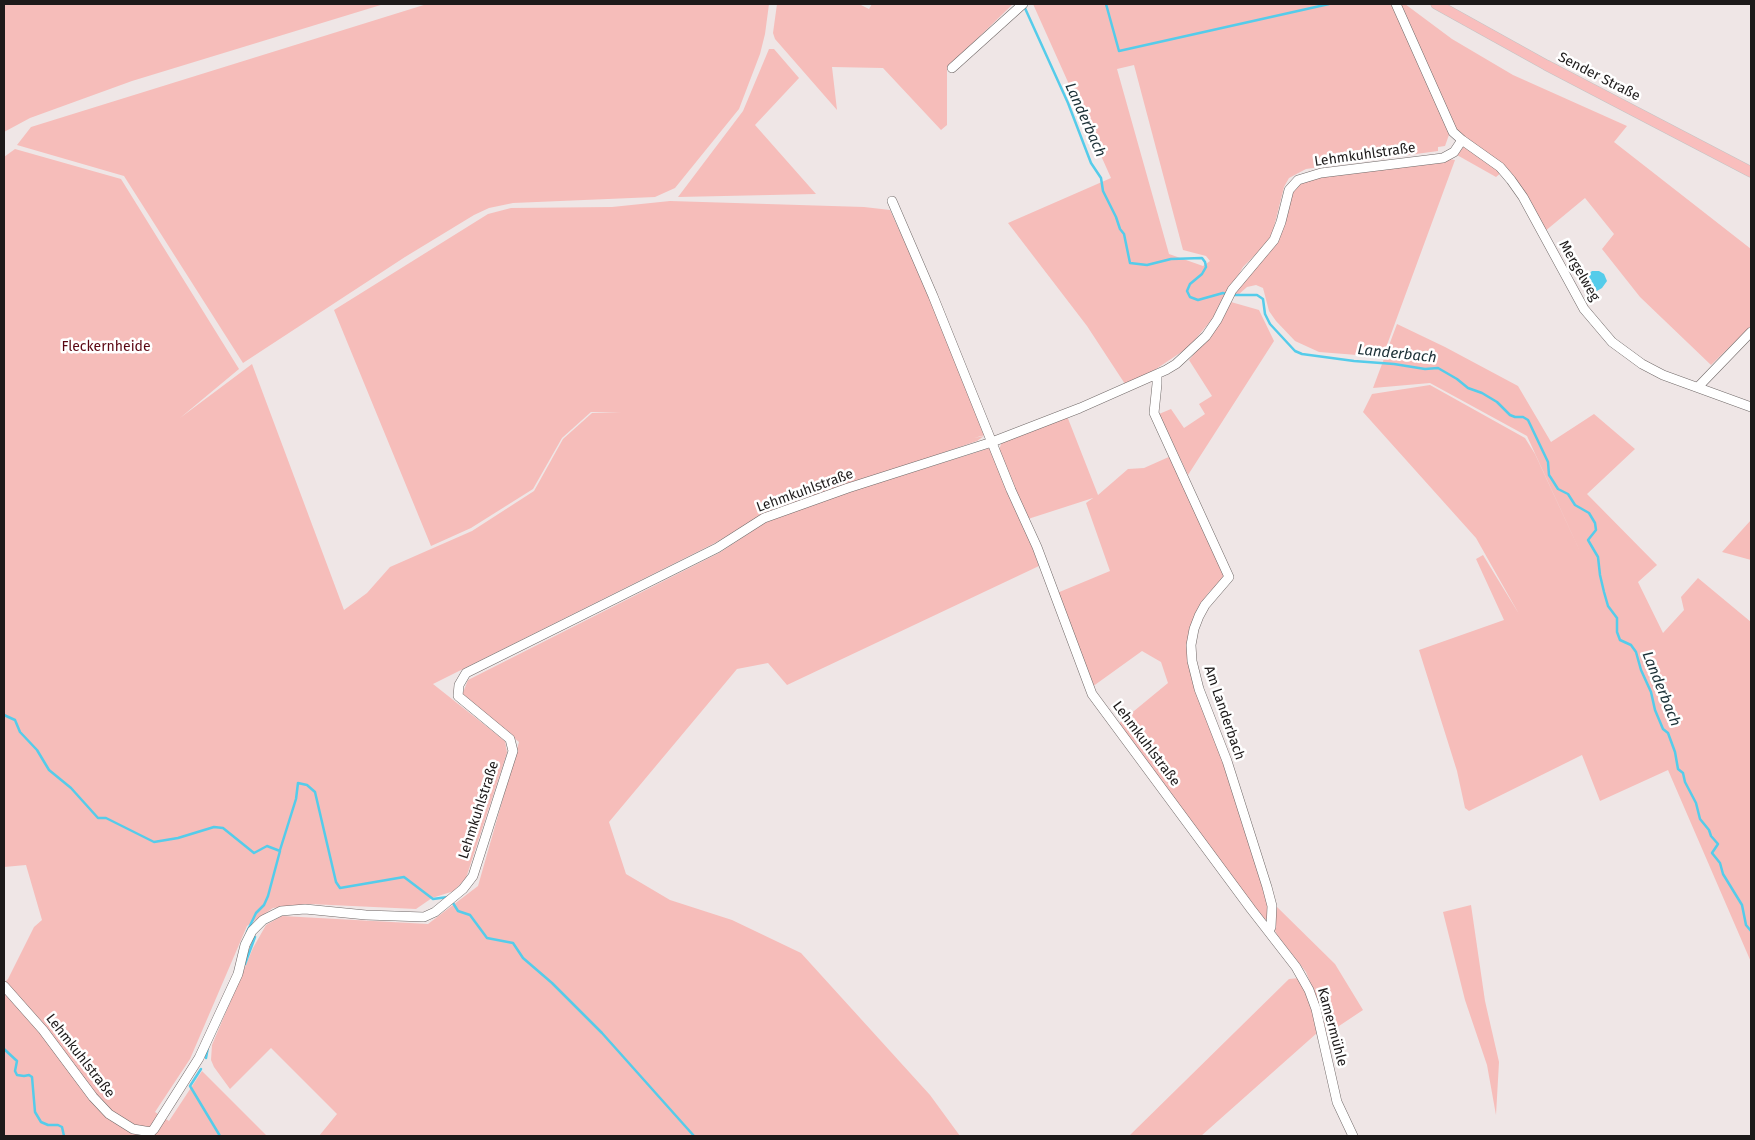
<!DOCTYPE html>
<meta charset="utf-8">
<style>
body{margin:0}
#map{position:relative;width:1755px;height:1140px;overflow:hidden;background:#efe6e6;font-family:"Fira Sans",sans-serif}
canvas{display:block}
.frame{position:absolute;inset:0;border:5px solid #1d1a1a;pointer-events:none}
</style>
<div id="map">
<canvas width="1755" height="1140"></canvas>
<div class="frame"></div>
</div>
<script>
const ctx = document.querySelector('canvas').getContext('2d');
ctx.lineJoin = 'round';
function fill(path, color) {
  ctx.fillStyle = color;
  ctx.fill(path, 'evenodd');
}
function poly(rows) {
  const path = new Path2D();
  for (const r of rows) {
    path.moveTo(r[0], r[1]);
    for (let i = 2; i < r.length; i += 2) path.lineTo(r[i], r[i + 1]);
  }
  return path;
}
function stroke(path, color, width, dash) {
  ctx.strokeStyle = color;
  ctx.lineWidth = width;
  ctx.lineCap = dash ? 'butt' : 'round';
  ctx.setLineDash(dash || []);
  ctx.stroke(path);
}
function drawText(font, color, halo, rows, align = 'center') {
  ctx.font = font + ' "Fira Sans",sans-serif';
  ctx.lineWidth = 5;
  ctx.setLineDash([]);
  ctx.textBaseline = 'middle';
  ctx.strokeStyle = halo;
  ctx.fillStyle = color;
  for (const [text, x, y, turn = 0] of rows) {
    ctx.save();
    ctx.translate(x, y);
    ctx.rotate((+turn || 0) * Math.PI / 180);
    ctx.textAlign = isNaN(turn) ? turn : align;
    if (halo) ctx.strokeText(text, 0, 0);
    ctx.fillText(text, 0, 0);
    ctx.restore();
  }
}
fill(poly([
 [4,4,384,4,132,81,30,118,4,132],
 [427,4,769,4,765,34,760,54,739,109,675,188,655,197,513,203,489,208,474,215,405,257,243,363,124,176,17,145,31,127],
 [777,4,859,4,869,9,872,4,1013,4,947,68,947,125,941,130,883,68,832,67,837,110,775,39,773,33],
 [1033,4,1391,4,1450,132,1445,146,1438,147,1438,151,1306,169,1289,178,1284,187,1271,239,1243,267,1213,318,1189,347,1153,371,1125,384,1087,326,1008,223,1111,178],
 [1134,65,1183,250,1206,256,1210,261,1203,266,1169,254,1117,69],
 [1399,4,1405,4,1452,39,1513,75,1627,126,1614,142,1751,249,1751,326,1711,365,1640,297,1602,249,1614,234,1585,198,1544,232,1526,196,1456,129],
 [769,49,774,49,799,78,755,125,816,194,678,197,743,111],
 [1464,146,1502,172,1496,177,1457,155],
 [15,149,121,179,239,369,180,418,252,364,344,610,367,593,390,567,472,531,534,491,563,439,592,413,621,412,591,412,562,438,533,489,471,528,431,546,334,310,488,214,511,208,612,207,670,201,864,207,890,210,929,295,985,435,974,438,984,436,977,441,763,515,715,543,433,684,505,741,507,753,466,878,454,891,432,898,416,909,310,904,273,908,247,926,190,1059,155,1112,169,1121,202,1071,267,1136,4,1136,4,983,8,979,34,927,42,920,26,865,4,867,4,157],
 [1449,159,1455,160,1384,353,1370,356,1319,352,1295,341,1276,321,1269,311,1263,288,1256,285,1247,287,1238,295,1233,294,1276,243,1292,193,1301,183,1309,179,1443,162],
 [1231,302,1259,310,1274,341,1188,475,1159,414,1171,409,1184,428,1205,414,1199,404,1212,396,1189,360,1220,323],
 [1397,324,1445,347,1518,386,1551,442,1594,414,1635,449,1587,494,1657,565,1638,582,1663,633,1684,610,1681,597,1698,578,1751,622,1751,962,1668,770,1600,801,1582,755,1469,811,1465,808,1457,771,1419,650,1504,620,1476,559,1483,555,1519,614,1476,538,1363,412,1372,394,1430,385,1525,438,1535,454,1583,558,1527,436,1430,383,1373,388],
 [1067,416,1098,495,1128,469,1144,468,1171,456,1225,577,1218,586,1209,592,1198,608,1193,623,1189,643,1267,899,1268,918,1264,920,1117,725,1168,683,1161,662,1142,651,1092,687,1057,593,1110,571,1086,503,1093,498,1028,519,999,450,1002,441],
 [990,448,1029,538,1039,566,787,685,768,663,737,669,609,822,626,874,670,900,732,920,801,953,930,1095,960,1136,319,1136,337,1114,271,1048,230,1089,214,1067,211,1060,212,1045,253,948,266,925,282,916,428,924,478,886,519,742,462,695,468,680,719,553,766,522,849,492],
 [1751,520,1751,560,1722,552],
 [1275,905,1335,964,1363,1010,1327,1034,1320,1007,1306,972,1277,935,1274,928],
 [1471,905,1485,1001,1499,1062,1496,1115,1487,1065,1465,1000,1443,912],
 [1299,978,1306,991,1313,1011,1317,1033,1201,1136,1129,1136,1289,979]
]), '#f6bdba');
fill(poly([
 [1592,271,1599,271,1604,274,1607,281,1602,288,1590,295,1586,293,1584,278]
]), '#55ccea');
stroke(poly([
 [1106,4,1119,51,1329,4],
 [1024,6,1068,103,1091,163,1101,178,1103,191,1116,217,1120,229,1124,234,1130,263,1147,265,1171,259,1202,258,1205,262,1206,267,1202,274,1190,284,1187,291,1190,297,1198,300,1223,293,1226,294],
 [1232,295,1257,295,1263,299,1265,314,1270,324,1295,351,1302,354,1354,361,1394,364,1425,369,1438,368,1457,379,1468,388,1482,393,1497,402,1510,415,1515,417,1523,417,1528,420,1548,462,1549,475,1551,478,1558,489,1568,494,1575,505,1589,513,1595,523,1596,530,1588,540,1598,557,1600,575,1604,592,1608,606,1617,618,1617,632,1620,640,1631,645,1636,652,1641,670,1651,692,1655,710,1663,729,1668,733,1675,752,1678,769,1683,773,1685,782,1696,803,1700,819,1709,830,1711,836,1718,844,1712,853,1720,863,1723,874,1742,905,1746,925,1751,931],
 [4,715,15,720,20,732,37,750,49,770,71,788,98,818,106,818,154,842,178,838,214,827,223,828,254,853,267,846,280,851,268,896,264,905,256,913,247,932],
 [280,850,296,799,298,783,307,785,315,792,336,882,340,888,404,877,433,899,448,897],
 [453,903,458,911,470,915,487,938,513,943,523,958,552,983,602,1033,694,1136],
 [245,964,255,937],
 [4,1049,17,1061,15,1071,17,1075,24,1076,29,1075,32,1077,35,1112,41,1122,48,1125,58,1125,62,1127,64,1136],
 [206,1058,208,1047],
 [201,1069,190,1086,220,1136]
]), '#55ccea', 2.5);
const minor = poly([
 [1396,4,1453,132,1462,140,1500,167,1511,180,1523,197,1584,309,1612,342,1642,364,1663,375,1751,407],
 [952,68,1023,4],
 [892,201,933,296,1011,490,1037,547,1092,694,1251,909,1296,967,1309,990,1316,1009,1337,1102,1353,1136],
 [1157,375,1157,384,1154,413,1229,577,1205,605,1199,616,1194,629,1191,645,1192,661,1199,689,1227,761,1267,887,1272,906,1271,927,1269,931],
 [1698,387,1751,332],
 [4,986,43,1030,93,1097,109,1114,133,1129,151,1132,154,1129,199,1058,238,974,245,945,252,931,263,920,281,911,305,909,366,915,424,917,435,912,463,889,473,876,513,751,510,739,458,696,459,685,466,673,717,548,764,518,848,488,992,442,1080,408,1166,370,1176,364,1206,336,1217,320,1232,290,1274,240,1281,222,1289,190,1298,180,1321,173,1443,158,1454,152,1462,140]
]);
const major = poly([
 [1436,4,1546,65,1751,172]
]);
stroke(minor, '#706968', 10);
stroke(major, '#c4c3c3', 11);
stroke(minor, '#fff', 9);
stroke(major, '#f9bebd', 10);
drawText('14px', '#1d1a1a', '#fff', [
 ["Sender Straße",1599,77,27],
 ["Lehmkuhlstraße",1365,155,-8],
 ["Mergelweg",1579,271,60],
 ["Lehmkuhlstraße",805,491,-20],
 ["Am Landerbach",1224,713,71],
 ["Lehmkuhlstraße",1146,744,53],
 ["Lehmkuhlstraße",479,810,-72],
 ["Kamermühle",1332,1027,75],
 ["Lehmkuhlstraße",80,1056,52]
]);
drawText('14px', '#5b0713', '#fff', [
 ["Fleckernheide",106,347]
]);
drawText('italic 15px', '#1b3036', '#fff', [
 ["Landerbach",1085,120,66],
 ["Landerbach",1397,354,6],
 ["Landerbach",1661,689,68]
]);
</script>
